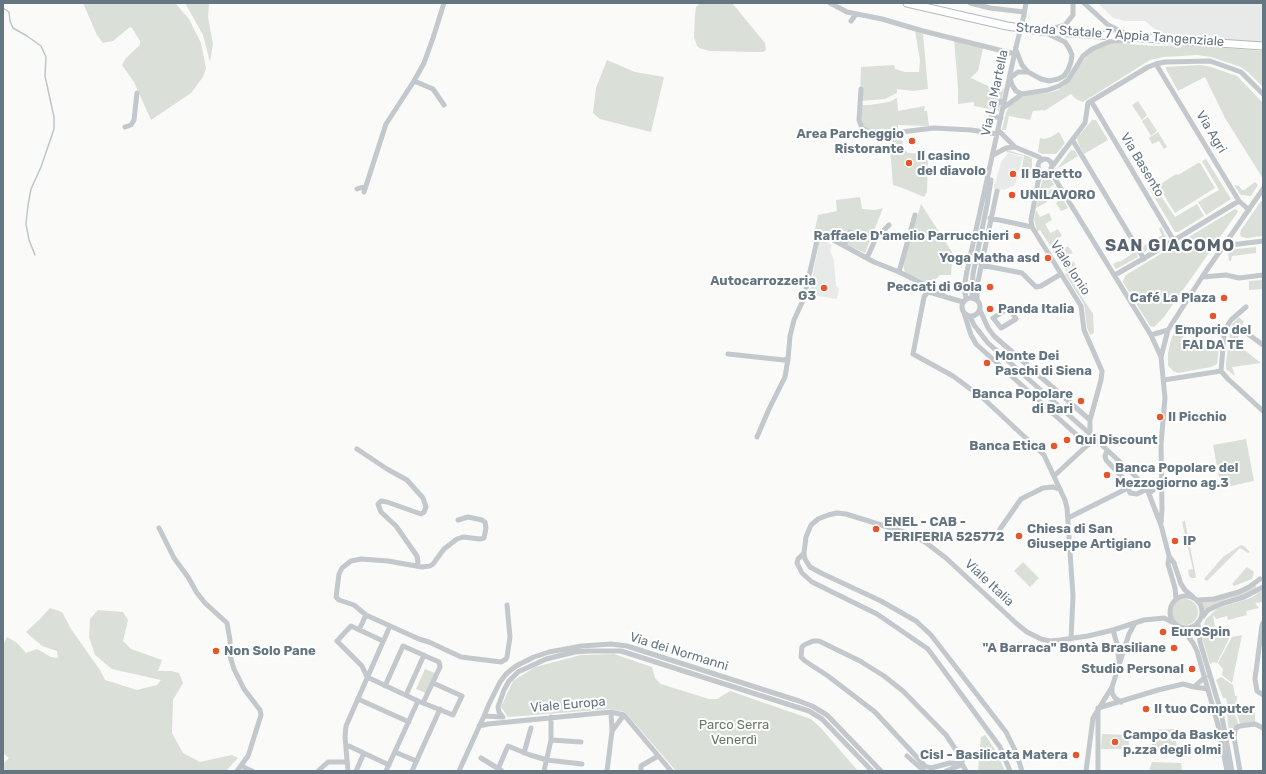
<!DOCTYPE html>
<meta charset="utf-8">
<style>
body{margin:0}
#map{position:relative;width:1266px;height:774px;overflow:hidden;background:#fafaf8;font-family:Rubik,sans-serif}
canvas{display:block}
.frame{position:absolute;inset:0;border:4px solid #657683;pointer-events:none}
</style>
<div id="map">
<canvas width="1266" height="774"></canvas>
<div class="frame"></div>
</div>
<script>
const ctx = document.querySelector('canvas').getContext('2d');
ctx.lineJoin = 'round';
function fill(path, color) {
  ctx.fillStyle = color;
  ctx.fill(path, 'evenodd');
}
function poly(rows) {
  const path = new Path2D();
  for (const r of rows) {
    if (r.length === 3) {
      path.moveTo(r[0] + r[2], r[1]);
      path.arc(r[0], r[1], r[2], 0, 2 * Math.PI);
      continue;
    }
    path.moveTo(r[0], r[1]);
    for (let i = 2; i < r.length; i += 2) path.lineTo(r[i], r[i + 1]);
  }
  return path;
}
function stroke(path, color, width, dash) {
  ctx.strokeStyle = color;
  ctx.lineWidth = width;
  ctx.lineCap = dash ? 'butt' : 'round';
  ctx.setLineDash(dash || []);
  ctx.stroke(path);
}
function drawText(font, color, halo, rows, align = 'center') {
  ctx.font = font + ' Rubik,sans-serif';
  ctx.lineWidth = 4;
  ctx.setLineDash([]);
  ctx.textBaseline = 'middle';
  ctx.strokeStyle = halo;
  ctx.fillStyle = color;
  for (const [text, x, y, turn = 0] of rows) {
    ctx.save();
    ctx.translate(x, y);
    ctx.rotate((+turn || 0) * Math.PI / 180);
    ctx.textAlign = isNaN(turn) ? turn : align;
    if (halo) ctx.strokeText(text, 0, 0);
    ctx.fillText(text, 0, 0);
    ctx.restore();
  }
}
fill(poly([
 [1098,3,1263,3,1263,43,1161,34,1145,21,1125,21,1113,18],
 [1008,153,1023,157,1015,185,1004,190,1002,189,999,192,994,188,994,184,995,184,1001,162],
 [820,238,832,245,830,250,834,261,836,286,839,289,837,299,811,295,812,290,810,290]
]), '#e8e9e9');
fill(poly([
 [83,3,175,3,189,19,201,43,206,68,203,77,191,93,151,120,134,82,122,65,126,58,140,45,140,41,132,28,130,27,113,41,103,43,97,35],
 [185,3,209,3,208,17,213,44,210,62,203,35],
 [700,3,732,3,765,43,766,50,763,52,756,52,710,51,699,48,697,46,694,37,695,15,696,7],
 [915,31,923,34,928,89,913,91,897,89,897,93,885,99,860,101,861,67,894,65,895,69,905,72,919,72,920,60],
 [954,39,983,48,978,71,967,81,971,78,1001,92,1004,88,999,111,974,106,974,102,958,104,958,88],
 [1111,43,1156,46,1187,45,1263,51,1263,87,1249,73,1241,67,1211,57,1197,55,1164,57,1150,60,1083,102,1076,99,1071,94,1044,111,1043,110,1033,111,1030,120,1009,116,1006,130,1002,130,1006,113,1010,104,1017,99,1027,95,1049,93,1058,90,1065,85,1086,57,1091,52],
 [607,60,635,72,664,77,651,132,600,119,593,113,596,88],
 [1200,65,1211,67,1237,76,1263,103,1262,177,1225,118,1205,77,1178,91,1165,67],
 [897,98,898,111,925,106,924,111,927,111,929,126,898,125,898,132,870,132,862,128,860,105,870,105,889,102],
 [1138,101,1147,115,1142,120,1132,105],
 [1148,117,1157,131,1151,136,1142,121],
 [1092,120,1096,120,1108,140,1084,154,1078,143,1077,138],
 [1059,132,1065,143,1056,154,1042,154,1038,152,1040,138,1044,139,1051,137],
 [1158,132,1167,147,1164,149,1159,141,1152,144,1149,138],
 [889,135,901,135,904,149,908,153,928,154,927,192,924,197,905,189,893,185],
 [1007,150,1030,157,1032,159,1032,170,1022,168,1024,156,1006,152],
 [1071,150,1075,151,1078,156,1057,169],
 [1206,159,1231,199,1206,215,1198,202,1219,190,1202,161],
 [1198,163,1200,163,1215,188,1175,213,1159,187,1159,185,1176,174,1178,175],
 [1046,177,1050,178,1054,185,1039,194,1042,181],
 [1255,182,1258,185,1251,196,1241,195,1234,185,1239,186,1242,190,1244,190],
 [1056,187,1068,208,1061,211,1056,203,1059,200,1053,192,1045,197,1047,202,1036,208,1039,196],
 [1155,187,1175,217,1197,204,1204,216,1178,232,1175,232,1150,190],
 [860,197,862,209,875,210,883,208,865,253,815,230,818,215,837,211,836,200],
 [1261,201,1263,201,1263,236,1247,238,1241,237,1240,234,1241,230],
 [921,204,963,269,952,261,951,275,940,275,936,279,935,286,905,273,903,263],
 [1235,209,1238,211,1237,213,1164,317,1154,327,1150,326,1123,282,1124,278,1126,275],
 [1036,210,1040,217,1049,213,1052,220,1045,224,1051,234,1051,233,1058,229,1062,236,1055,240,1061,250,1068,246,1073,253,1065,256,1070,264,1073,261,1078,269,1074,271,1071,267,1069,272,1070,276,1077,283,1079,292,1093,314,1094,333,1090,335,1087,328,1084,304,1065,274,1067,272,1040,230,1037,231,1034,219],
 [1161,227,1164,233,1164,234,1166,236,1165,239,1144,252,1137,240,1139,239,1142,247,1148,243,1149,245,1162,235,1159,229],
 [1256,247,1256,253,1232,256,1231,261,1229,261,1228,250],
 [1136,251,1138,257,1116,269,1113,264,1119,261,1120,262],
 [1263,280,1263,289,1249,290,1249,281],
 [1239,317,1244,322,1238,331,1241,334,1234,342,1235,348,1240,351,1243,349,1261,363,1232,367,1235,376,1226,369,1226,363,1230,332,1232,324],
 [1178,323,1181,324,1180,329,1185,334,1180,343,1199,343,1207,347,1210,342,1220,340,1217,364,1211,367,1178,373,1173,371,1168,365,1168,353,1171,340],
 [1246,439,1254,481,1221,488,1213,445],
 [1185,521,1196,577,1195,578,1191,578,1189,576,1188,570,1193,569,1182,522],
 [1241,545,1245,547,1250,552,1248,553,1240,548,1207,581,1204,579,1223,557],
 [1023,562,1039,578,1030,587,1014,571],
 [1247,567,1254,572,1252,579,1234,586,1232,584],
 [1255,585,1257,587,1255,589,1249,593,1224,600,1203,610,1201,602],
 [1261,591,1263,591,1263,602,1255,603,1259,608,1246,611,1247,615,1228,620,1227,616,1216,619,1213,615,1216,633,1220,636,1231,635,1217,663,1213,662,1210,664,1202,638,1202,630,1206,619,1218,608,1251,598],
 [1185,612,13],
 [50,608,62,612,71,629,100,670,105,680,137,690,157,685,161,680,112,669,95,655,89,637,90,619,98,610,123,612,128,620,123,641,131,649,162,660,158,671,171,671,179,673,183,683,173,700,172,733,183,753,200,762,232,755,238,758,226,771,3,771,3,764,9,758,3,753,3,646,7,637,16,642,26,653,37,649,51,657,58,658,57,651,42,646,26,632,40,619],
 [1242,635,1232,683,1222,675,1223,669,1218,663,1232,637],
 [614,654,652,667,655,678,661,684,709,699,717,699,730,691,811,719,821,728,858,771,676,771,625,712,610,709,508,717,501,707,513,681,535,667,581,655],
 [425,669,435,673,426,693,416,689],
 [1221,677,1233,685,1235,696,1237,696,1236,706,1255,713,1255,722,1240,724,1238,716,1227,703,1226,698,1223,698,1216,680],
 [1226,706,1236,717,1239,726,1234,727,1232,732,1229,732],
 [1174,729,1178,753,1152,752,1151,730],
 [1102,734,1129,735,1129,749,1101,749],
 [985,735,996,751,1005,771,978,771,981,737],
 [1152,762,1181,763,1182,771,1149,771]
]), '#dadfd7');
stroke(poly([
 [3,8,9,12,10,21,13,28,27,36,41,46,46,57,45,76,54,117,54,129,41,167,31,189,28,205,26,224,29,240,35,255]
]), '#bbc7cb', 1.5);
const highway = poly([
 [907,3,1007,26,1041,31,1263,46]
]);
stroke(highway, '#b4b9bd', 9);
stroke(poly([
 [830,3,847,12,882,19,923,31,1015,54],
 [970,3,990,8,1024,12],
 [1084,3,1108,25,1120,31,1131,35],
 [1024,14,1026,3],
 [851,21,856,14],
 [1048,30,1065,25,1073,15,1073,3],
 [1016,50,1022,65,1028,72],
 [1156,64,1239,201,1249,210],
 [414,81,433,89,444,105],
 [861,89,859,120,862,128,867,131,875,133,901,132,934,128,971,130,997,134],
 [1022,94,1016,91,1012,85,1010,78,1018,72,1028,72,1041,79,1049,81,1058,79,1064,76,1068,70,1071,62,1072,55,1069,48,1065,42,1046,33],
 [1091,101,1174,241],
 [996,103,1004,101],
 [1003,108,1022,94,1048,90,1059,86,1068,80,1083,56,1092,49,1111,41,1129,41,1135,39],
 [991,116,1001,118],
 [125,127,131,125,134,120,137,93],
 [998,130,1015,147,1039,157,1042,160],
 [1073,141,1144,259],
 [993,155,1006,148,1015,147],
 [1045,166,7],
 [1051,168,1085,123,1088,103,1148,67,1156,64,1165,62,1210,61,1241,72,1263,94],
 [1051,170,1055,179,1151,335,1161,357],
 [1040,171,1031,220,1032,227,1081,306,1084,330,1102,371,1101,380,1090,420,1090,434],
 [357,189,366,186],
 [364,192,386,124,414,81,424,63,433,38,444,3],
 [990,218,1032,227],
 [844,246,850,232],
 [1223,246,1263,241],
 [867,258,876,238,889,225],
 [981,265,1022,273,1036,287,1041,286,1061,274],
 [899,272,915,215],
 [1115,275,1153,253,1239,201],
 [1202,277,1226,275,1239,278,1263,275],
 [972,297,973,274,987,205,991,180],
 [971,307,9],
 [966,298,964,288,967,271,1016,47],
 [977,300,977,286,997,191],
 [963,302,929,292,926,294,924,297,913,354,953,376,984,399,1044,455,1065,500,1067,508,1073,596,1071,639],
 [1009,308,1016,319,1001,328,993,318,1009,308],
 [980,310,988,328,994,336,1090,420],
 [964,313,971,335,976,344,1088,445],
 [970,316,974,325,988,343,1090,434,1134,475,1147,489,1161,525,1169,556,1174,563,1181,584,1185,590,1193,597],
 [1248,334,1263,345],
 [1151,335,1168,330],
 [728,354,784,360,788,359],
 [1221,371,1224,336,1226,328,1231,320,1246,307],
 [1164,380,1221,371,1228,379,1263,411],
 [757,437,769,409,785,377,788,359,790,336,794,320,804,298,818,236,823,235,826,236,874,262,899,272,940,292,943,295],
 [357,449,387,469,407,480,423,498,426,507,424,512,421,514,387,502,381,501,378,504,381,512,396,526,417,556,418,562,417,565],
 [1107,451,1105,456,1106,460,1124,479,1130,493,1137,494,1147,489],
 [1054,476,1094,439],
 [1149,493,1161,485],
 [1068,518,1128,488],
 [1161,523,1162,509,1161,444,1165,398,1161,357,1168,330,1202,277,1263,189],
 [159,528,174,558,188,577,197,593,205,603,227,623,230,640,230,656,234,669,244,689,260,710,261,715,250,750,248,756,237,771],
 [1000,529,1021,499,1043,488,1053,487,1060,489],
 [804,553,798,559,797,563,802,573,812,582,877,614,928,649,1000,747,1010,771],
 [1169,557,1168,564,1175,588,1176,599],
 [1186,612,16],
 [1198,600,1214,599,1239,592,1249,587,1260,579],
 [366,615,419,639,429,642,461,657,501,662,506,659,507,657,510,637,507,605],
 [1202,617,1208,610,1221,604,1244,597,1263,587],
 [1263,623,1262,625,1255,679,1257,691,1263,695],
 [1198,624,1200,642,1221,712,1232,771],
 [1182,628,1193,643,1197,651,1218,725,1227,771],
 [359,630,366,615,354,605,339,600,336,597,339,574,342,568,351,561,361,559,388,561,422,567,430,566,433,564,444,549,457,539,463,537,480,539,484,538,486,528,485,522,482,520,468,517,458,520],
 [1113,630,1117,644,1119,661],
 [383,641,351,626,337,641,362,666,367,677,418,701,453,715,462,696,433,683],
 [1205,677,1194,687,1208,689],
 [385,686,403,646,439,662,440,667,423,703],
 [1112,688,1112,693,1115,698,1121,702],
 [406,695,424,655],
 [358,699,409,722],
 [1098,708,1158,690,1183,684,1194,687],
 [611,712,612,731,624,715],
 [484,716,503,717],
 [502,716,499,712,498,707,504,690,509,681,518,672,546,659,575,652,589,651,621,651,809,711,822,719,872,771],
 [479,726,488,724,611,712,624,715,671,771],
 [551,740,581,742],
 [346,747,349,746,389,765],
 [395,752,416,761],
 [524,753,531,728],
 [907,756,924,771],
 [481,758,502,771],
 [962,764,950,763,931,768,925,766,875,712,828,676,805,661,801,657,802,647,804,645,813,641,819,641,860,661,884,676,903,691,946,735,962,759,962,764,966,771],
 [241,766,252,771],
 [498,769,508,746,530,755,547,760,582,764],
 [318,771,328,762,347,762],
 [348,771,345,737,346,726,390,626],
 [356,771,364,753],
 [386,771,418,701],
 [412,771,440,709],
 [459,771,484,716,489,704,500,682,506,674,516,666,534,657,549,652,582,646,611,644,627,646,799,701,812,706,827,715,881,771],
 [544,771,551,740,551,717],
 [607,771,612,731],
 [641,771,641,766,658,756],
 [946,771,961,765],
 [1022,771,1016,752,1006,732,931,635,916,621,881,601,821,573,810,567,805,559,804,553,806,537,811,525,818,519,828,515,837,513,846,514,910,534,925,542,946,558,1017,624,1027,632,1041,639,1050,641,1060,640,1088,636,1113,630,1144,620,1164,618,1172,622],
 [1086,771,1093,718,1112,687,1129,634,1135,623],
 [1098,771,1098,709],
 [1240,771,1234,737,1235,730,1236,728,1240,726,1255,724,1263,728]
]), '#c3c8cc', 5);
stroke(highway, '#fff', 7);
stroke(poly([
 [1016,47,1024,15]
]), '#c3c8cc', 5);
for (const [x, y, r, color] of [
 [912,141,4,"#e4572e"],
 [909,163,4,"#e4572e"],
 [1013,174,4,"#e4572e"],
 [1012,195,4,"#e4572e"],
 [1017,236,4,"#e4572e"],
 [1048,258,4,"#e4572e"],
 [990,287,4,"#e4572e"],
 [824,288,4,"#e4572e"],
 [1224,298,4,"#e4572e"],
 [990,309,4,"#e4572e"],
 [1213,316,4,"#e4572e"],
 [987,363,4,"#e4572e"],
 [1081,401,4,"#e4572e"],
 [1160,417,4,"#e4572e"],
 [1067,440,4,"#e4572e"],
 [1054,446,4,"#e4572e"],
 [1107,475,4,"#e4572e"],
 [876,529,4,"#e4572e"],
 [1019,536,4,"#e4572e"],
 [1175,541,4,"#e4572e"],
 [1163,632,4,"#e4572e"],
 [1174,648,4,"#e4572e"],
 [216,651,4,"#e4572e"],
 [1192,669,4,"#e4572e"],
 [1146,709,4,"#e4572e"],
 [1115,742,4,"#e4572e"],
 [1076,755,4,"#e4572e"]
]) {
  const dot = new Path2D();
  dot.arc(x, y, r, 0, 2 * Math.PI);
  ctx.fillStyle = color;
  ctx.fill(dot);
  stroke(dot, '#fff', 1.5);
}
drawText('13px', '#657683', '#fff', [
 ["Strada Statale 7 Appia Tangenziale",1120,35,4],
 ["Via La Martella",995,93,-78],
 ["Via Agri",1211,132,59],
 ["Via Basento",1142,165,59],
 ["Viale Ionio",1070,268,57],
 ["Viale Italia",989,583,43],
 ["Via dei Normanni",679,652,17],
 ["Viale Europa",568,705,-5]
]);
drawText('bold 13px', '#657683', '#fff', [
 ["Area Parcheggio",904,134,"right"],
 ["Ristorante",904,149,"right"],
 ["Il casino",917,156],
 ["del diavolo",917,171],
 ["Il Baretto",1021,174],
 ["UNILAVORO",1020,195],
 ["Raffaele D'amelio Parrucchieri",1009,236,"right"],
 ["Yoga Matha asd",1040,258,"right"],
 ["Autocarrozzeria",816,281,"right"],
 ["G3",816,296,"right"],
 ["Peccati di Gola",982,287,"right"],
 ["Café La Plaza",1216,298,"right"],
 ["Panda Italia",998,309],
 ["Emporio del",1213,330,"center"],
 ["FAI DA TE",1213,345,"center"],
 ["Monte Dei",995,356],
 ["Paschi di Siena",995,371],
 ["Banca Popolare",1073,394,"right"],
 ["di Bari",1073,409,"right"],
 ["Il Picchio",1168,417],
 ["Qui Discount",1075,440],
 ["Banca Etica",1046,446,"right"],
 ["Banca Popolare del",1115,468],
 ["Mezzogiorno ag.3",1115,483],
 ["ENEL - CAB -",884,522],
 ["PERIFERIA 525772",884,537],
 ["Chiesa di San",1027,529],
 ["Giuseppe Artigiano",1027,544],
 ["IP",1183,541],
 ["EuroSpin",1171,632],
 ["\"A Barraca\" Bontà Brasiliane",1166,648,"right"],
 ["Non Solo Pane",224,651],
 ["Studio Personal",1184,669,"right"],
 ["Il tuo Computer",1154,709],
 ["Campo da Basket",1123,735],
 ["p.zza degli olmi",1123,750],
 ["Cisl - Basilicata Matera",1068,755,"right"]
], 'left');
drawText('13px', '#687a64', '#fff', [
 ["Parco Serra",734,725],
 ["Venerdì",734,740]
]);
ctx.letterSpacing = '1px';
drawText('bold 17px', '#57646e', '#fff', [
 ["SAN GIACOMO",1170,246]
]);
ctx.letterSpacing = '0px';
</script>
